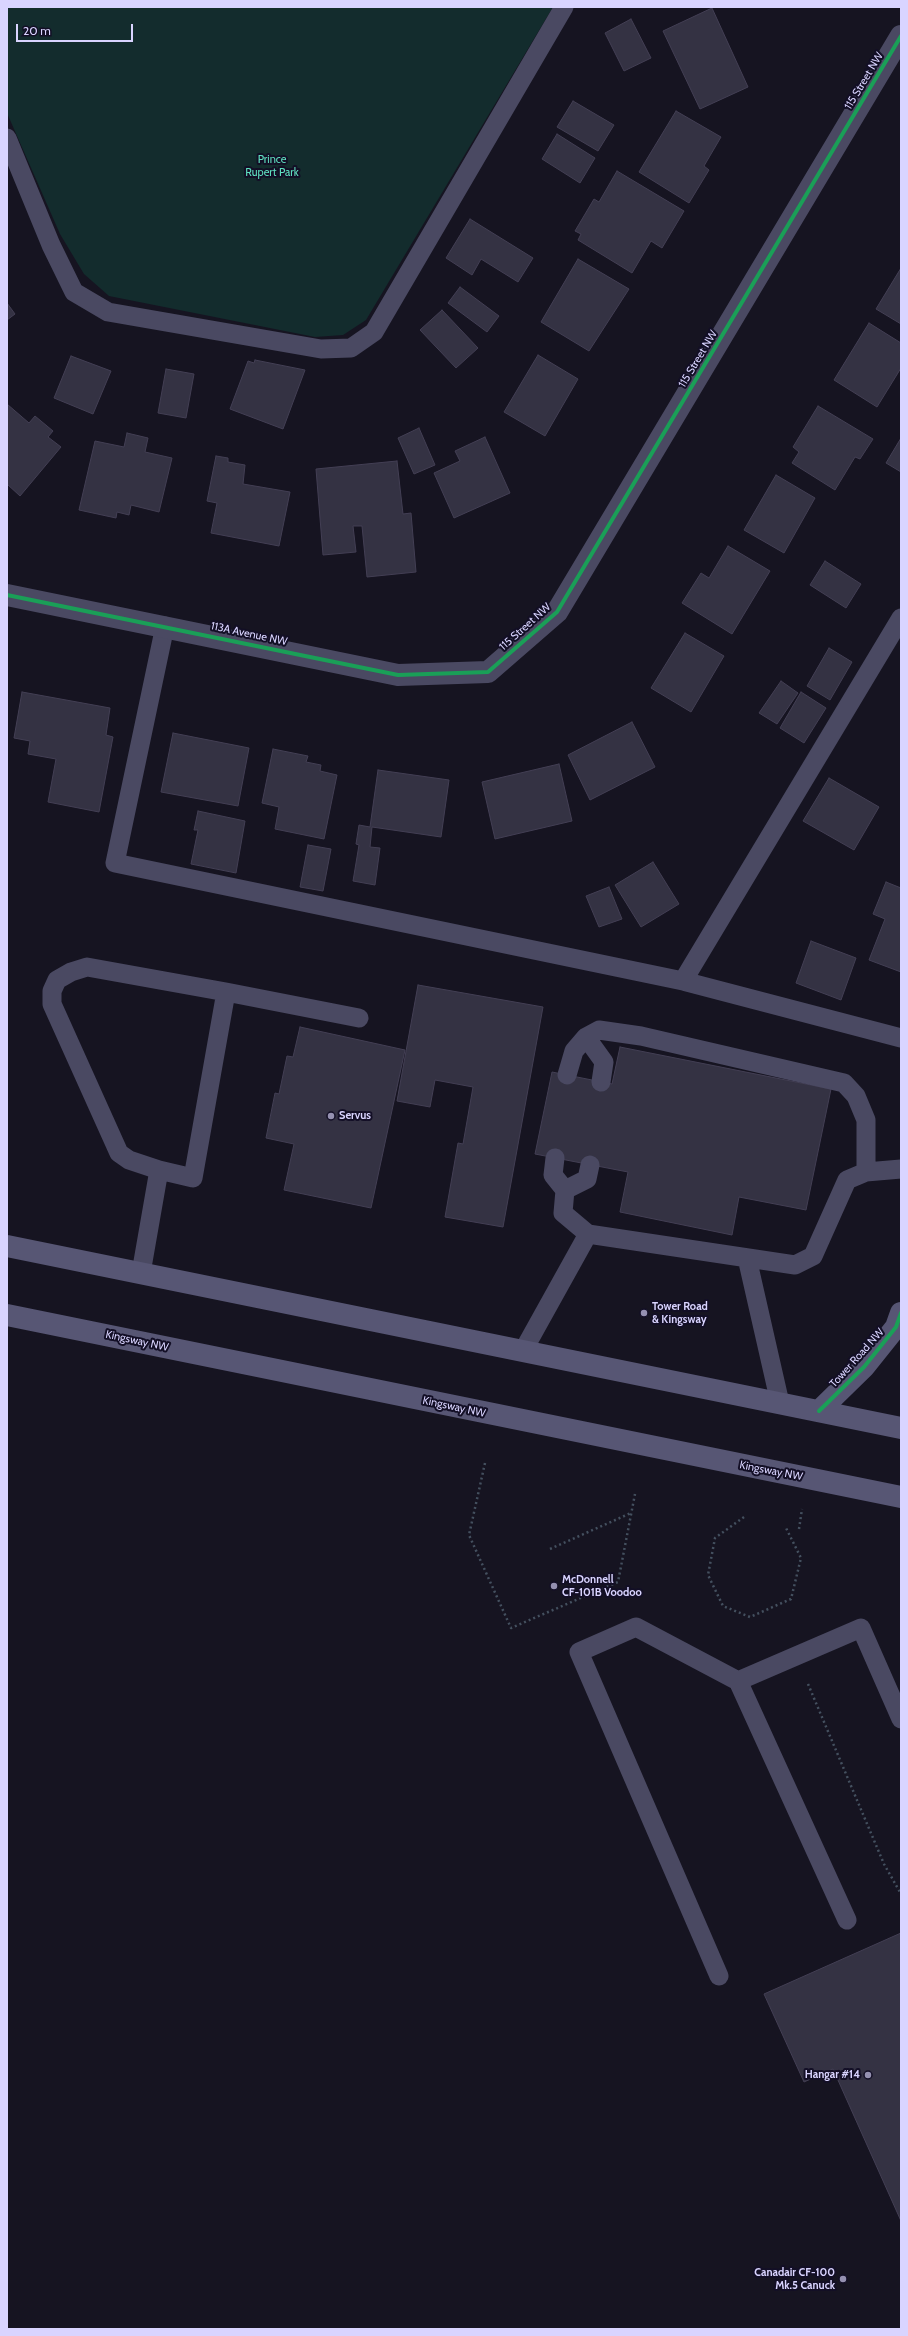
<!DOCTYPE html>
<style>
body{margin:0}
#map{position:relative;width:908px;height:2336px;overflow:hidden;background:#161421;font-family:Cabin,sans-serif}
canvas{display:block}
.frame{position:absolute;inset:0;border:8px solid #d9d4ff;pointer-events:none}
.scale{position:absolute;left:16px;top:24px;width:117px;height:18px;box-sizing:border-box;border:2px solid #d9d4ff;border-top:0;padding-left:5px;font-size:12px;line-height:14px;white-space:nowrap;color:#d9d4ff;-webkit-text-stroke:3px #130f26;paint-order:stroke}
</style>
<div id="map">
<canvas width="908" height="2336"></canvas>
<div class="frame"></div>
<div class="scale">20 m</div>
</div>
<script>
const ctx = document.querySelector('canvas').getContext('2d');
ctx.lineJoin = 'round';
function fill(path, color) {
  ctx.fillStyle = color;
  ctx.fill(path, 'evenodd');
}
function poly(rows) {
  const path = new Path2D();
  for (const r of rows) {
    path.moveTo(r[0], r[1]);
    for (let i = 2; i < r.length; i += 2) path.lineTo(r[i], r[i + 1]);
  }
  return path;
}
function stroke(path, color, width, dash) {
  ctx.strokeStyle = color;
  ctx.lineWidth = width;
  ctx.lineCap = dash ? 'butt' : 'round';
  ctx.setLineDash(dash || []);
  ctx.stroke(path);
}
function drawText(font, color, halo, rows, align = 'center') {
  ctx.font = font + ' Cabin,sans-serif';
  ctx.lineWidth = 4;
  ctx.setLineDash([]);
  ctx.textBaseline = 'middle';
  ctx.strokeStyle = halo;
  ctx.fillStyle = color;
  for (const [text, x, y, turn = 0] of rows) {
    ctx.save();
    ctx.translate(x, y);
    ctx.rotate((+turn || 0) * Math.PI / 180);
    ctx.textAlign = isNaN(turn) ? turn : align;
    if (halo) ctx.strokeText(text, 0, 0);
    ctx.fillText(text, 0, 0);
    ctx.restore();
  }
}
fill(poly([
 [7,7,553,7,366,320,343,335,315,337,109,296,84,274,60,234,7,113]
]), '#132c2d');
const building = poly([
 [712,8,748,87,700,109,663,31,712,8],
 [631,19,651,58,624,71,605,33,631,19],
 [573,101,614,125,598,151,557,127,573,101],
 [676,111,721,137,704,166,709,170,689,203,639,172,676,111],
 [557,134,595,158,580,183,542,159,557,134],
 [617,171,684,211,662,248,651,241,632,273,578,240,581,234,575,231,594,199,599,202,617,171],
 [470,219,533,258,518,282,481,259,472,275,446,258,470,219],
 [578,259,629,289,589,351,541,322,578,259],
 [901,268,901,324,876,309,901,268],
 [460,287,499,316,487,332,448,303,460,287],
 [7,303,15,314,7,320,7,303],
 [442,310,478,348,456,368,420,330,442,310],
 [869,323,901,343,901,368,877,407,834,380,869,323],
 [538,355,578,379,545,436,504,412,538,355],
 [71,356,111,371,93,414,54,398,71,356],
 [255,360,305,370,283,429,230,409,248,361,254,363,255,360],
 [166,369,194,374,186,418,158,413,166,369],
 [7,404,29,423,35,416,53,431,48,437,61,447,20,496,7,484,7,404],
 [818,406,873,439,860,459,855,457,835,490,792,463,799,452,793,447,818,406],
 [419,428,435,465,414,474,398,438,419,428],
 [127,433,148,438,145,452,172,458,159,512,131,505,129,515,117,512,116,518,79,510,95,441,124,447,127,433],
 [485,437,510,493,454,518,434,473,460,461,455,451,485,437],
 [901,438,901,472,886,463,901,438],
 [216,456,228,458,228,462,245,465,243,484,290,492,279,546,211,533,217,503,207,501,216,456],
 [397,461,403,514,411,513,416,572,367,577,362,526,353,526,356,552,323,555,316,469,397,461],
 [776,475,815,498,784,553,744,530,776,475],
 [728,546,770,571,732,634,682,603,701,573,709,578,728,546],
 [825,561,861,584,846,608,810,585,825,561],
 [685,633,724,656,691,712,651,688,685,633],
 [829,648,852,662,830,700,807,686,829,648],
 [781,681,798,693,777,724,759,713,781,681],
 [22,692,110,708,106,735,113,737,99,812,48,802,56,759,28,754,30,741,14,738,22,692],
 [801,692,826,708,804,743,780,728,801,692],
 [632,722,655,767,590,800,568,755,632,722],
 [173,733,249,748,238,806,161,792,173,733],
 [273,749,308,756,306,762,321,765,320,771,337,775,324,839,275,829,279,807,262,803,273,749],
 [559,764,572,821,495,839,482,782,559,764],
 [378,770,449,780,441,837,372,827,370,847,380,848,375,885,353,881,359,845,356,844,359,825,370,827,378,770],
 [829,778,879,807,854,850,803,821,829,778],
 [198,811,245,821,236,873,191,864,198,830,194,830,198,811],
 [308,845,331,849,323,891,300,887,308,845],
 [653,862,679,904,641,927,615,885,653,862],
 [886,882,901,888,901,972,869,960,885,919,873,914,886,882],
 [609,887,622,919,599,927,586,896,609,887],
 [811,941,856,958,841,1000,796,983,811,941],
 [418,985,543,1007,503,1227,445,1217,458,1143,463,1144,473,1087,435,1080,430,1107,397,1101,418,985],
 [300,1027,405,1050,371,1208,284,1190,294,1144,266,1138,275,1093,279,1094,287,1056,293,1057,300,1027],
 [620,1047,831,1089,806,1210,739,1197,732,1235,620,1212,628,1172,535,1154,552,1072,612,1084,620,1047],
 [901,1933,901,2221,833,2069,804,2082,764,1994,901,1933]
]);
fill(building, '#343243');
stroke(building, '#433f54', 1);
stroke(poly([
 [485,1463,469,1535,511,1628,618,1582,635,1494],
 [744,1517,715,1538,708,1575,723,1606,750,1617,791,1599,801,1558,785,1526],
 [799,1529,802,1509],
 [550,1549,631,1513],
 [808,1684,884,1864,901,1894]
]), '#44505f', 2.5, [2, 3]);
stroke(poly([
 [7,138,51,245,74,292,108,312,321,349,351,348,374,332,564,7],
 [165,626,115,863,683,981,901,1038],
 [683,981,901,618],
 [226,992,193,1178,159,1170,129,1160,119,1153,52,1004,52,991,57,980,71,972,87,967,226,992,359,1018],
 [586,1037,604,1062,601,1082],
 [567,1075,574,1051,586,1037,599,1030,641,1036,844,1083,856,1096,866,1120,866,1172],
 [555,1158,553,1175,565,1190,563,1213,588,1234],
 [565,1190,587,1179,590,1165],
 [747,1258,780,1403],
 [141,1273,159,1170],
 [523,1351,588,1234,795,1265,813,1256,847,1180,866,1172,901,1169],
 [847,1920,738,1681,861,1628,901,1719],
 [719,1976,579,1652,636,1627,738,1681]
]), '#4a4962', 19);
stroke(poly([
 [7,595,398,675,488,672,557,612,901,36]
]), '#4a4962', 22);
stroke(poly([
 [7,1246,901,1428],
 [7,1315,901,1497],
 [819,1411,864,1367,896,1327,901,1313]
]), '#575674', 22);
stroke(poly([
 [7,595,398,675,488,672,557,612,901,36],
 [819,1411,864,1367,896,1327,901,1313]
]), '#1a9f57', 4);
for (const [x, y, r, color] of [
 [331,1116,4,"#9591b1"],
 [644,1313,4,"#9591b1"],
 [554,1586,4,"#9591b1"],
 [868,2075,4,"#9591b1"],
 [843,2279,4,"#9591b1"]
]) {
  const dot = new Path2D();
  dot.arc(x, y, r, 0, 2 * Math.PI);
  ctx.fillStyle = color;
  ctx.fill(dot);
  stroke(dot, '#130f26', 1.5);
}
drawText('11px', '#d9d4ff', '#130f26', [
 ["115 Street NW",864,81,-59],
 ["115 Street NW",698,359,-59],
 ["115 Street NW",525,627,-42],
 ["113A Avenue NW",249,634,12],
 ["Kingsway NW",137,1341,12],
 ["Tower Road NW",857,1358,-48],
 ["Kingsway NW",454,1407,12],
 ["Kingsway NW",771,1471,11]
]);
drawText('11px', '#5fe0c0', '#130f26', [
 ["Prince",272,160],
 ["Rupert Park",272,173]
]);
drawText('bold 11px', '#d9d4ff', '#130f26', [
 ["Servus",339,1116],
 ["Tower Road",652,1307],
 ["& Kingsway",652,1320],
 ["McDonnell",562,1580],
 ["CF-101B Voodoo",562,1593],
 ["Hangar #14",860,2075,"right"],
 ["Canadair CF-100",835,2273,"right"],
 ["Mk.5 Canuck",835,2286,"right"]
], 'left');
</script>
